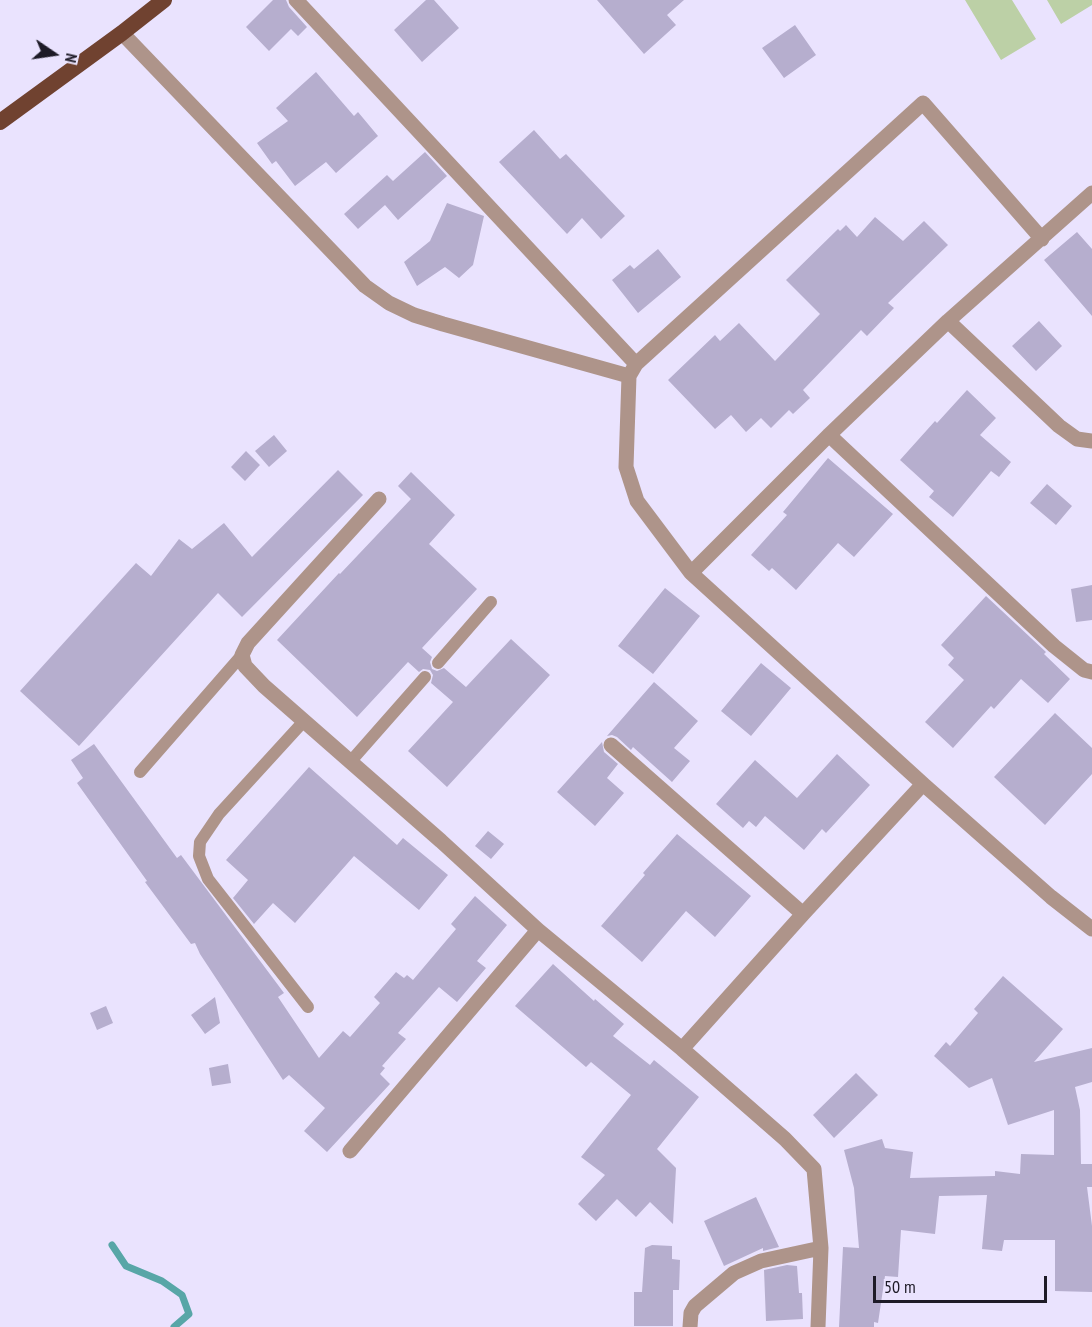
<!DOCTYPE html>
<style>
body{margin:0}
#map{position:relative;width:1092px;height:1327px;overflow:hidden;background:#eae3fe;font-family:"PT Sans Narrow",sans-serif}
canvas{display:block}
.north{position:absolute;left:24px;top:24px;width:60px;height:60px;-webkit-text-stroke:4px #eae3fe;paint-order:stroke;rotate:103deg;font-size:16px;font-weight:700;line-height:24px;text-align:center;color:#1e1b27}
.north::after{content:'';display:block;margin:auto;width:21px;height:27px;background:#1e1b27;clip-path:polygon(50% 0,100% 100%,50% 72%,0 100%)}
.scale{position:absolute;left:873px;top:1276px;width:174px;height:27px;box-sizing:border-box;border:3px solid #1e1b27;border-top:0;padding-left:8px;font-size:18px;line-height:21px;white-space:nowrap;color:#1e1b27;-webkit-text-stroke:4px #eae3fe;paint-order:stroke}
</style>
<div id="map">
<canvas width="1092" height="1327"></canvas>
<div class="north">N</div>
<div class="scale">50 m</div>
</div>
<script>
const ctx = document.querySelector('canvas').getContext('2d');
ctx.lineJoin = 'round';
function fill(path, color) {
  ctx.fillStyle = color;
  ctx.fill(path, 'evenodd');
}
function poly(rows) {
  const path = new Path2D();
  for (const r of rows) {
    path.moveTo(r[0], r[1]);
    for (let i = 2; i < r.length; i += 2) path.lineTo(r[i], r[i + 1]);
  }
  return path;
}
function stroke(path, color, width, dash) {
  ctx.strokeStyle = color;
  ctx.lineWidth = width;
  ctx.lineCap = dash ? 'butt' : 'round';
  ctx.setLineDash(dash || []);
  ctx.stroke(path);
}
fill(poly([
 [965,0,1012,0,1036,39,1001,60],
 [1047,0,1092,0,1092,5,1061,24]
]), '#bcd0a6');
stroke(poly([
 [112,1245,126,1266,162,1281,182,1295,189,1314,174,1327]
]), '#58a6a7', 7);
fill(poly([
 [273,0,286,0,289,7,307,27,298,36,291,29,269,51,246,27],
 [426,0,434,0,459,28,422,62,394,30],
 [597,0,684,0,667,15,676,25,644,54],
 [795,25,816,55,784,78,762,48],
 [316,72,354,116,358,112,378,136,336,173,326,162,295,186,276,161,272,164,257,143,288,121,276,108],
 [534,130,560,159,566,154,625,216,601,239,582,218,567,234,499,162],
 [425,152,447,176,398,220,385,205,358,229,344,214,387,175,393,181],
 [447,203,484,216,473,265,459,278,445,267,417,286,404,262,430,241],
 [875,217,903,241,924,221,948,245,888,303,894,308,867,336,861,330,803,390,810,398,793,414,789,410,771,428,761,418,746,432,731,415,715,429,668,380,715,335,720,341,739,323,775,361,820,314,786,280,838,229,840,231,846,225,857,237],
 [1077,232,1092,249,1092,316,1044,260],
 [658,249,681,277,638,313,612,280,630,265,634,269],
 [1039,321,1062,346,1036,371,1012,346],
 [967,390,996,418,980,435,1011,462,999,477,991,471,953,517,929,497,934,491,900,460,935,421,937,423],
 [274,435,287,451,269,467,255,451],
 [246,451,260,465,245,481,231,467],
 [828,458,893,514,854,557,838,543,796,590,772,568,769,571,751,555,787,515,783,512],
 [338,470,363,495,242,617,218,593,79,746,20,691,136,563,151,576,179,539,192,549,224,523,252,557],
 [411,472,455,515,429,544,477,589,422,648,432,657,430,662,432,669,437,671,444,668,466,687,511,639,550,675,447,787,408,751,453,702,431,683,433,675,430,670,423,669,419,672,408,662,357,717,277,640,339,573,340,574,411,499,398,486],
 [1047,484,1072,506,1056,525,1030,503],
 [1092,585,1092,620,1076,622,1071,589],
 [665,588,700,616,653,674,618,646],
 [986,596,1046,652,1044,654,1070,679,1048,703,1021,679,994,709,991,706,953,748,925,722,964,680,948,665,954,658,941,645],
 [761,663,791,688,751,736,721,711],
 [654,682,698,721,674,748,690,761,672,782,633,747,631,750,617,737,612,735,607,736],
 [1055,713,1092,748,1092,774,1045,825,994,777],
 [602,742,604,752,618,764,607,778,624,793,595,826,557,792],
 [94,744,177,858,181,855,284,993,278,997,319,1058,343,1031,350,1037,380,1003,374,997,396,972,404,978,407,975,413,980,456,929,451,924,475,896,507,925,477,961,486,968,457,1002,439,987,398,1033,406,1039,382,1066,385,1068,380,1074,390,1084,327,1152,304,1131,325,1108,289,1075,283,1080,200,954,195,943,191,944,145,882,147,881,77,783,83,778,71,760],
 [837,754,870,785,826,833,822,829,804,850,765,816,756,827,749,821,743,828,716,804,755,760,797,798],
 [309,767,397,845,403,838,448,875,419,910,354,856,295,923,273,903,254,924,233,898,248,880,226,860],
 [488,831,504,844,491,859,475,846],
 [677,834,751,896,715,937,686,911,642,962,601,926,645,875,643,873],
 [553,964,594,1001,595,999,624,1024,613,1036,650,1065,654,1060,699,1097,657,1149,676,1168,673,1224,650,1202,636,1217,617,1199,596,1221,578,1204,605,1175,581,1157,631,1095,591,1062,586,1067,515,1006],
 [1003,976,1063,1029,1034,1062,1092,1048,1092,1082,1075,1087,1080,1110,1081,1164,1092,1164,1092,1187,1087,1187,1092,1226,1092,1292,1055,1291,1055,1240,1004,1240,1002,1251,982,1249,987,1195,939,1196,935,1234,901,1230,898,1277,885,1276,878,1323,874,1322,874,1327,839,1327,843,1247,859,1248,854,1188,844,1150,882,1139,885,1148,913,1152,910,1178,995,1176,995,1171,1020,1174,1021,1154,1054,1155,1054,1110,1008,1125,992,1078,969,1088,934,1056,946,1042,950,1046,978,1013,974,1009],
 [215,997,220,1023,205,1034,191,1015],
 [106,1006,113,1023,97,1030,90,1013],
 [228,1064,231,1083,212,1086,209,1068],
 [856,1073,878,1095,834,1138,813,1115],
 [756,1197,779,1247,763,1251,763,1248,724,1266,704,1221],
 [652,1245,672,1246,672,1259,680,1260,679,1290,673,1290,673,1326,634,1326,634,1292,642,1292,645,1248],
 [787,1265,797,1266,799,1293,802,1293,803,1319,766,1321,764,1270]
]), '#b6aece');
stroke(poly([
 [438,663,491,602],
 [304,721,219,814,200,842,199,856,208,879,308,1007],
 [351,761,425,677],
 [140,772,242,655]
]), '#ae948a', 12);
stroke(poly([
 [296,0,636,364],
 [122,33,365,286,389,303,414,315,443,324,629,376],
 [948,321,1059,426,1077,439,1092,441],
 [829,435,1054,646,1084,670,1092,672],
 [379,499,248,643,242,655,245,666,264,686,441,841,538,930,682,1049,785,1139,814,1169,821,1248,818,1327],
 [691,573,637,501,626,467,629,376,636,364,923,103,1042,239],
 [611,745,803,914],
 [923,784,1051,897,1092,929],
 [682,1049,803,914,923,784,691,573,829,435,948,321,1092,193],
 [350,1151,538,930],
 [690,1327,691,1313,695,1306,734,1273,761,1261,821,1248]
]), '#ae948a', 15);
stroke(poly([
 [0,122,122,33,164,0]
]), '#704230', 16);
</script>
